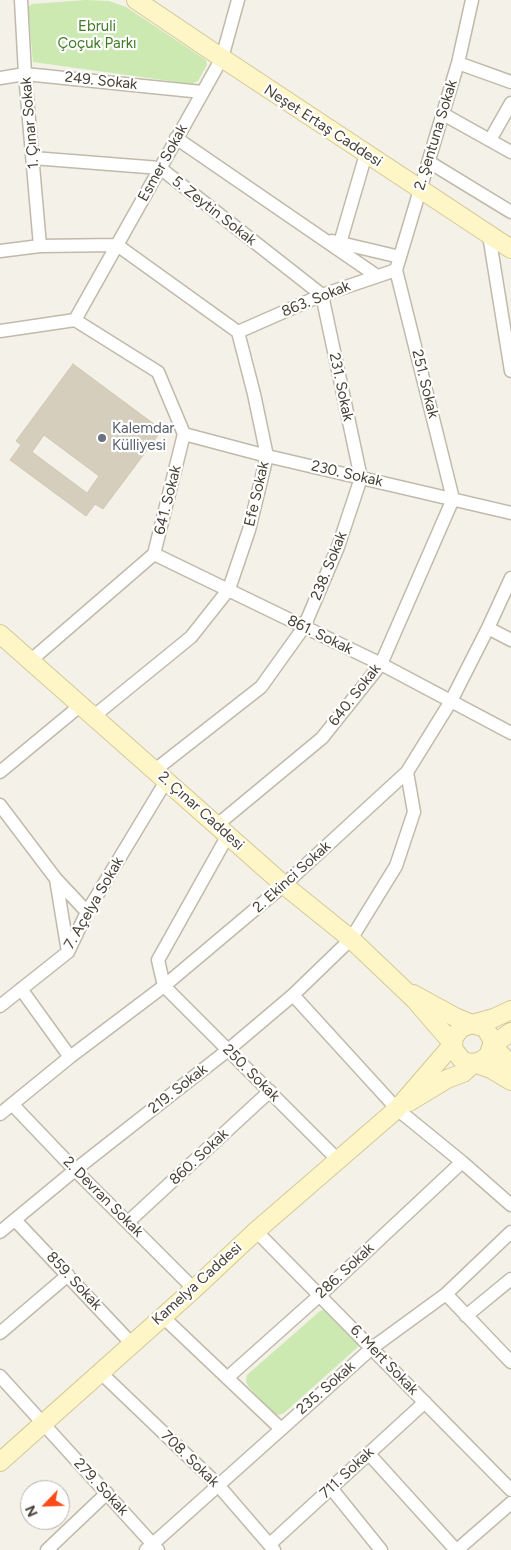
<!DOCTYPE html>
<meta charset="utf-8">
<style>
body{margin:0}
#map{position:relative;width:511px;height:1550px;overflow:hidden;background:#f4f1e8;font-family:Figtree,sans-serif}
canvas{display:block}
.north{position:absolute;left:20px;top:1480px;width:50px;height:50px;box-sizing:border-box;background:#fff;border:1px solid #b6b3af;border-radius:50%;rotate:246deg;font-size:14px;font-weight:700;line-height:20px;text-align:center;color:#484236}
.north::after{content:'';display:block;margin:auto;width:18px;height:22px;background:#fd4a16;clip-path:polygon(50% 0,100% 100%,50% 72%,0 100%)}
</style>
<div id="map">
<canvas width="511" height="1550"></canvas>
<div class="north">N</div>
</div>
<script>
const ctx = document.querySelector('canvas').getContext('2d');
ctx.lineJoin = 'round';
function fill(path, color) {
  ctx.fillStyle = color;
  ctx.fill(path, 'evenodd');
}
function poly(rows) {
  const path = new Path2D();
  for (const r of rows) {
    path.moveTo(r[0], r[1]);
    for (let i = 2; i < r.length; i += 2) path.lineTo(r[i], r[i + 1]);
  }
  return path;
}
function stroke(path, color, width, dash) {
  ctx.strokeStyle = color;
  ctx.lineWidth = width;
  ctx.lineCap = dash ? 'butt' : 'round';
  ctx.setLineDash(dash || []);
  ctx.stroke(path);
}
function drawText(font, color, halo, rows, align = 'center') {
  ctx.font = font + ' Figtree,sans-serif';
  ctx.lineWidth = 4.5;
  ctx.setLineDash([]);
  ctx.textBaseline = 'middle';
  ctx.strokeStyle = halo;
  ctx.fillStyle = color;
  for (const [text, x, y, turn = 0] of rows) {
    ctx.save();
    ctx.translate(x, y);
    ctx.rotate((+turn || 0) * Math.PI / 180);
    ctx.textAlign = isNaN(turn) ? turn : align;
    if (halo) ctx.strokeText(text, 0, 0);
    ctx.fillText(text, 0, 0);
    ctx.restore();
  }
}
fill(poly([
 [86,0,109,1,126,7,206,60,207,65,198,81,192,84,33,62,28,7,32,4],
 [327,1309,357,1339,359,1346,284,1413,279,1415,273,1413,248,1386,246,1381,247,1375,320,1311]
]), '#cbe9b0');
const building = poly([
 [73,364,162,430,103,509,95,504,86,516,10,460,21,445,16,441,73,364],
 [44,435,99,476,87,493,32,452,44,435]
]);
fill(building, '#d6cebd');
stroke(building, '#d1c6b0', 1);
const street = poly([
 [21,0,25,74,40,246],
 [458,63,511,82],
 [0,78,25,74,202,92],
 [443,114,511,152],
 [176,138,377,276],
 [490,140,511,103],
 [33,158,160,168,322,295,361,478,338,547,304,627,261,687,155,770],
 [429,162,511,212],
 [489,235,511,371],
 [332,241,400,257],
 [340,243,366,154],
 [0,251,40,246,117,245,238,332,254,394,267,456,249,530,229,589,191,637,94,716],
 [75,320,222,58,238,0],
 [0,331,75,320,158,372,184,434,154,554,30,661],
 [238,332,322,295,396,270],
 [184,434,267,456,511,513],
 [154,554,381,664,511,733],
 [488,628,511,640],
 [0,772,81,705],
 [0,805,56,879,68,952],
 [217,825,322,738,381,664,453,499,396,270,458,63,472,0],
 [228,835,158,960,164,986,338,1160],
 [56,879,87,912],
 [21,989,70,1057],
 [293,995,397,1109,462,1162,511,1205],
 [0,1006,68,952,87,912,166,781],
 [12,1104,75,1170,194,1289],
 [0,1114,70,1057,164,986,284,885,407,772,451,701,488,628,511,578],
 [15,1220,131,1343],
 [128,1222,270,1091],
 [256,1231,511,1490],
 [0,1232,75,1170,228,1050,293,995,351,939,396,866,414,812,407,772],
 [446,1294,511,1362],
 [162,1316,280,1428],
 [466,1316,511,1279],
 [0,1333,68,1275],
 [100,1372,218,1485,274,1550],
 [0,1376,158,1550],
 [227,1378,320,1295,462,1162],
 [369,1454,456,1550],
 [331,1488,381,1550],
 [270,1544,425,1402],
 [47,1550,107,1493],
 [146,1550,372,1348,446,1294,511,1232],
 [457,1550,511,1503]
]);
const secondary = poly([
 [136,0,222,58,511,249],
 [0,634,284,885,351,939,415,1000,453,1044,454,1050,462,1060,468,1063,479,1062,488,1056,492,1045,492,1039,485,1028,472,1024,461,1028,454,1037,453,1044,397,1109,256,1231,194,1289,0,1462],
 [413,994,455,1017,472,1024,494,1018,511,1010],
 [511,1032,492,1045,511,1065],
 [409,1102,447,1079,463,1073,474,1063,491,1069,511,1081]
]);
stroke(street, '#c0baaa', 15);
stroke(secondary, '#d5c897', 20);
stroke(street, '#fff', 12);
stroke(secondary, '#fff6c7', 18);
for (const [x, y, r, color] of [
 [102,438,5,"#6b7280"]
]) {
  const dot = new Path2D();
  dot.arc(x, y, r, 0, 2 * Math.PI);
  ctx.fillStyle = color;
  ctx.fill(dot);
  stroke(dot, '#fff', 2);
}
drawText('15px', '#417b28', '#fff', [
 ["Ebruli",97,27],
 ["Çoçuk Parkı",97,44]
]);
drawText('15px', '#484236', '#fff', [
 ["249. Sokak",101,81,6],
 ["1. Çınar Sokak",30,123,-95],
 ["Neşet Ertaş Caddesi",323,126,33],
 ["2. Şentuna Sokak",436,135,-73],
 ["Esmer Sokak",163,163,-61],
 ["5. Zeytin Sokak",214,211,38],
 ["863. Sokak",316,299,-22],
 ["251. Sokak",425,384,76],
 ["231. Sokak",341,387,78],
 ["230. Sokak",347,474,13],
 ["Efe Sokak",257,494,-77],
 ["641. Sokak",168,500,-76],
 ["238. Sokak",329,566,-68],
 ["861. Sokak",320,635,26],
 ["640. Sokak",355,695,-52],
 ["2. Çınar Caddesi",201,811,42],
 ["2. Ekinci Sokak",292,877,-42],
 ["7. Açelya Sokak",94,903,-60],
 ["250. Sokak",251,1073,45],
 ["219. Sokak",178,1089,-38],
 ["860. Sokak",199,1157,-43],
 ["2. Devran Sokak",103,1197,45],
 ["286. Sokak",345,1271,-43],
 ["859. Sokak",74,1281,47],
 ["Kamelya Caddesi",197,1284,-42],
 ["6. Mert Sokak",384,1360,46],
 ["235. Sokak",326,1388,-41],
 ["708. Sokak",190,1459,44],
 ["711. Sokak",347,1473,-43],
 ["279. Sokak",101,1487,47]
]);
drawText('15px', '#5b616d', '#fff', [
 ["Kalemdar",112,429],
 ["Külliyesi",112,446]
], 'left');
</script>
